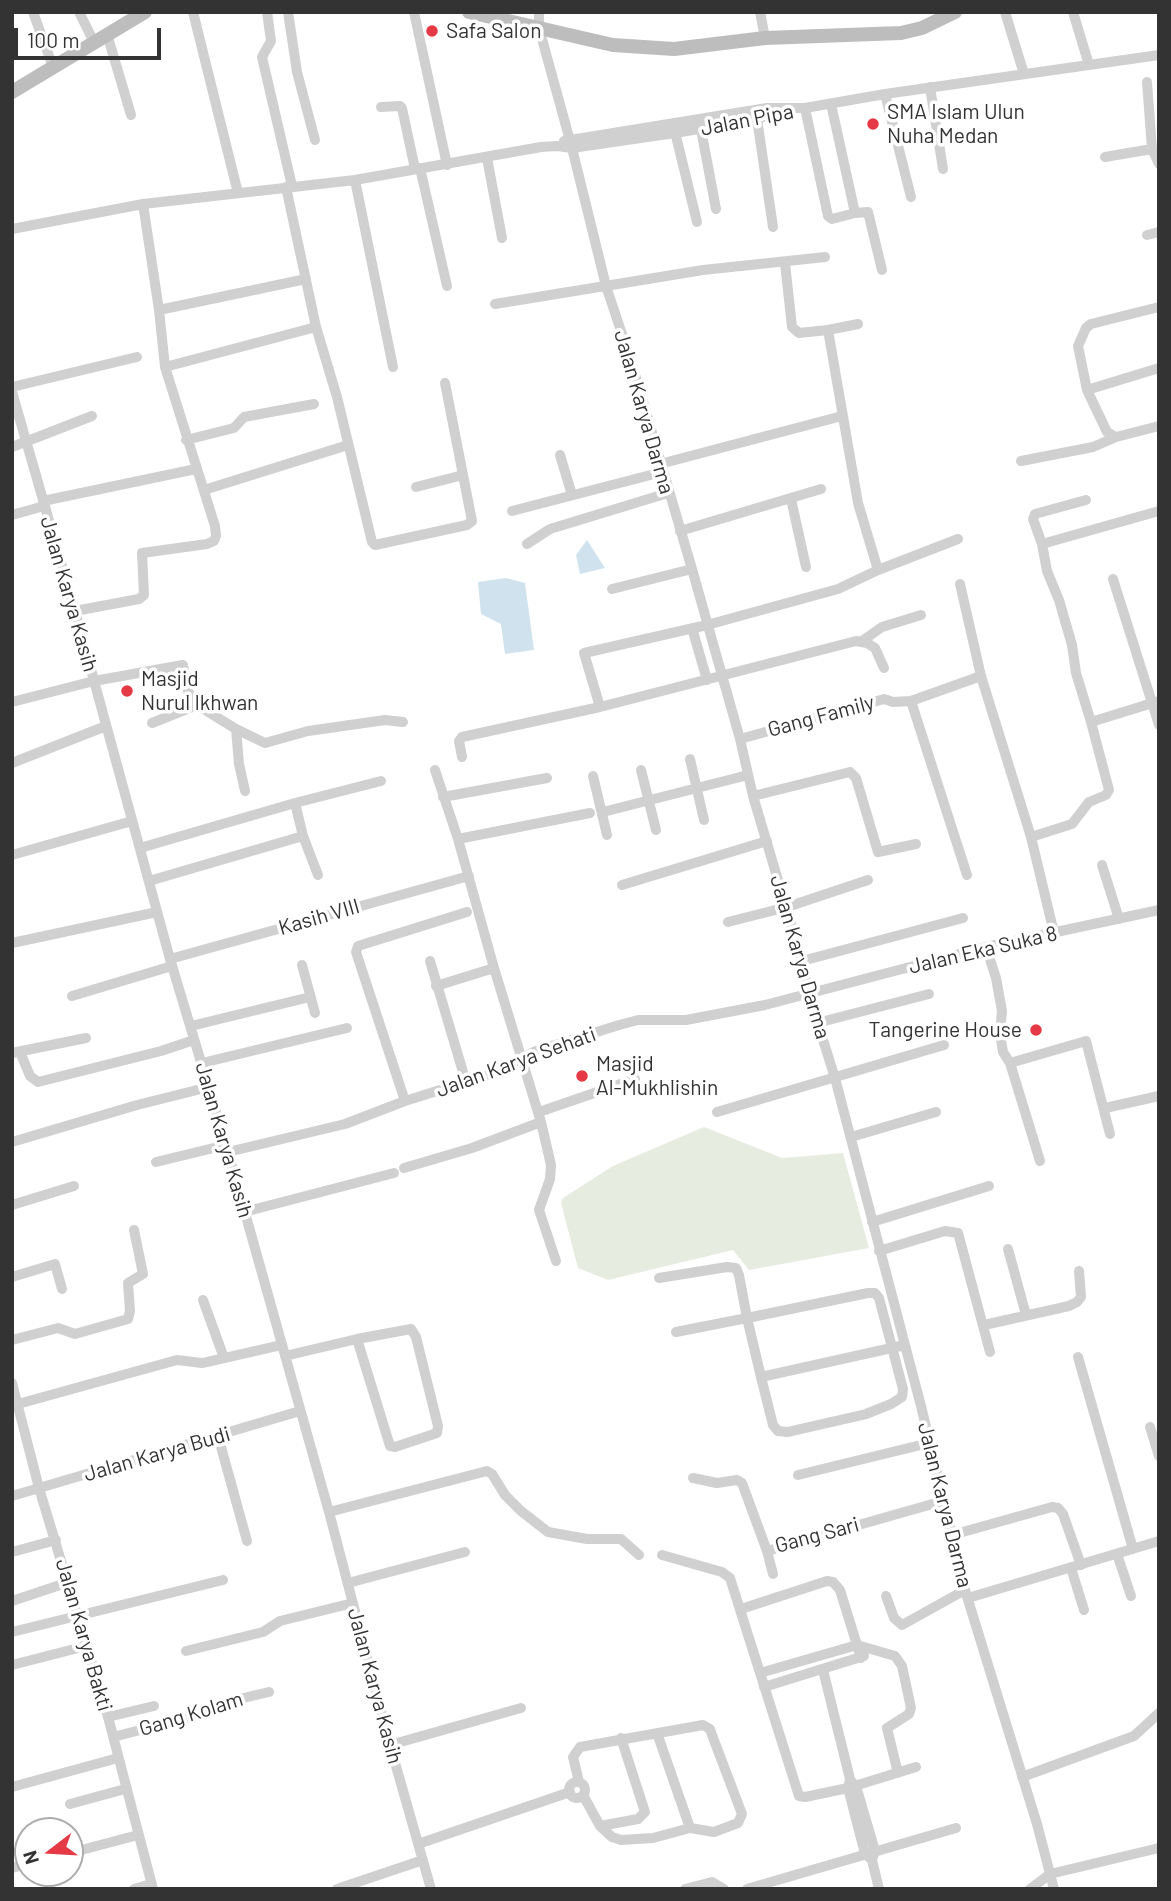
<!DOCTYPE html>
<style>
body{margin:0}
#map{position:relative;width:1171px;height:1901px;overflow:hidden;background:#fff;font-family:Barlow,sans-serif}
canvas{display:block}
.frame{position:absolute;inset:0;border:14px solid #333;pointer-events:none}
.north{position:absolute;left:14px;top:1817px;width:70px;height:70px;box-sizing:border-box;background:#fff;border:2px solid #adadad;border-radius:50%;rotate:253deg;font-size:19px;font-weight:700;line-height:28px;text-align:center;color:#333}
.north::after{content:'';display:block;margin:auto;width:24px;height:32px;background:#e63946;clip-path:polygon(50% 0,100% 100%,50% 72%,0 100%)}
.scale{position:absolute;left:14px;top:28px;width:147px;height:32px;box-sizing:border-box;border:4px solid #333;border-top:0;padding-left:9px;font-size:21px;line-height:24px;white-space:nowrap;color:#333;-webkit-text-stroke:5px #fff;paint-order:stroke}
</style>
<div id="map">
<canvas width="1171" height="1901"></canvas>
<div class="frame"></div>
<div class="north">N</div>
<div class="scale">100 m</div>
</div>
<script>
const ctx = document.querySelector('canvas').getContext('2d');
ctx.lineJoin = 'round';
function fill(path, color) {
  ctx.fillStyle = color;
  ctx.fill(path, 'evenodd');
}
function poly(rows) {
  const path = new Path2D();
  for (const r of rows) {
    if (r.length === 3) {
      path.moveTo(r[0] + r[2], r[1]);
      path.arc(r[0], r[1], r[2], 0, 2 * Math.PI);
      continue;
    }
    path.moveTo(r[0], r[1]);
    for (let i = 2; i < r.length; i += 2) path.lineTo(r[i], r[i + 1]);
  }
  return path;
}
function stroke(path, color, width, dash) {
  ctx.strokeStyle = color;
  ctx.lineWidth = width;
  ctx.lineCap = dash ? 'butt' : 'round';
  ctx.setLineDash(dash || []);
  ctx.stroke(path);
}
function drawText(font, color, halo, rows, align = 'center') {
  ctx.font = font + ' Barlow,sans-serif';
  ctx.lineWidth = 7;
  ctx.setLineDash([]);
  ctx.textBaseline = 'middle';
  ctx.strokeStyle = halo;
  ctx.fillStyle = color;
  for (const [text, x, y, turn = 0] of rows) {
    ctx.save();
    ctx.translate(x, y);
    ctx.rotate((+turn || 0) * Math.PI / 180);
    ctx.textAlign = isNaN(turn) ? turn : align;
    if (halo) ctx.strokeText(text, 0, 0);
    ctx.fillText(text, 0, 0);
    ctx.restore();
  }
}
fill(poly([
 [704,1127,782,1158,843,1153,869,1248,749,1270,733,1250,608,1280,578,1268,561,1203,563,1198,613,1166]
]), '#e6ecdf');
fill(poly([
 [587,540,605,568,580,574,576,555],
 [506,578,525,583,534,650,505,654,501,624,481,614,478,582]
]), '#cfe2ee');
stroke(poly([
 [33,12,53,67],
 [79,12,94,42],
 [193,12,238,193],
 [267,12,271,41,262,57,292,186],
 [288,12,297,72,315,140],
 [414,12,447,165],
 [539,12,539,28,572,148,606,286,631,361,692,569,740,739,753,796,802,961,808,992,835,1078,921,1406,965,1590,1037,1824,1054,1889],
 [760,12,765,38],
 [1005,12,1024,74],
 [1073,12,1089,65],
 [107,34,131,115],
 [1147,82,1152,149,1159,164],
 [930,87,943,169],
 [885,94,911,197],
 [831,104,855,213],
 [381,107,400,106,402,108,415,169],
 [805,108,828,216,832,219,855,213,868,212,882,270],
 [757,119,773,227],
 [700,124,716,209],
 [674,128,697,222],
 [564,141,767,108,805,108,885,94,1159,55],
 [1105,157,1152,149],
 [487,158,502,238],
 [420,168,447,286],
 [355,180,393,367],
 [286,187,316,327,337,397,372,542,375,545,467,525,472,521,445,383],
 [12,229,143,204,355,180,541,147,557,146,572,148,675,133,757,119,769,115,778,109],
 [1147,235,1159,232],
 [785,263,792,327,799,333,828,330,858,503,878,570],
 [495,304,703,270,825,257],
 [159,310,306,279],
 [828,330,858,324],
 [165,367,316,327],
 [12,387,137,357],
 [1087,390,1159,368],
 [12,392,75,611,170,959,226,1145,329,1512,390,1745,431,1889],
 [1116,437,1107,432,1087,390,1078,346,1086,328,1091,324,1159,307],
 [186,440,234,428,244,417,314,404],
 [12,447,92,416],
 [560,455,572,495],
 [1021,461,1093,447,1116,437,1159,426],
 [660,464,842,416],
 [416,487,463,475],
 [204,490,348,445],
 [791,499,806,567],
 [1086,500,1035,514,1033,519,1042,544,1159,511],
 [43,501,196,469],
 [512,511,662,472],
 [12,515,44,506],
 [680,531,821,489],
 [527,544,550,529,668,493],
 [1113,579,1159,725],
 [960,584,981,676,1031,837,1054,933],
 [612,589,692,569],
 [75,611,139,599,144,595,142,553,207,544,214,541,216,536,215,526,165,367,159,310,143,204],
 [692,628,707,680],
 [862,641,882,627,921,615],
 [911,701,967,875],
 [12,702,94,681,183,665,188,691,197,705,236,729,265,743,308,731,385,720,403,722],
 [600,707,584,653,707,625,838,589,878,570,958,539],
 [1091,722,1159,701],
 [152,723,197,705],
 [236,729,239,764,245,791],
 [740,739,884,699,893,702,911,701,981,676],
 [462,757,459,741,462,737,600,707,856,641,867,643,875,648,884,668],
 [690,759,704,820],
 [12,763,106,726],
 [435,770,458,839,494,968,541,1122,551,1165,550,1179,539,1210,556,1261],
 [641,770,656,830],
 [593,776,607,835],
 [753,796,850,772,856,778,878,852,916,844],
 [443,797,547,778],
 [295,803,303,836,318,875],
 [603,812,748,775],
 [1031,837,1072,824,1089,802,1106,795,1109,790,1091,722,1076,673,1072,645,1059,600,1047,571,1042,544],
 [458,839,590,813],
 [140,848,295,803,381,781],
 [12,855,132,821],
 [1102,865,1119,919],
 [149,881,303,836],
 [622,885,767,841],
 [728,922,787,907,868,880],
 [12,943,157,912],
 [986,947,996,978,1002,1011,1000,1033,1003,1052,1010,1063,1040,1161],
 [170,959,469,876],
 [430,961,466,1082],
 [802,961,963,918],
 [302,965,315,1013],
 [436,986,494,968],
 [72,996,172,966],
 [817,1023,929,994],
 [191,1026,310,997],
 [20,1052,30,1076,38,1082,161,1051,194,1040],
 [12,1053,86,1038],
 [202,1063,347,1028],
 [1010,1063,1086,1041,1110,1134],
 [405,1101,356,952,358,946,467,912],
 [1105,1108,1159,1096],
 [539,1112,635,1079],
 [717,1112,944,1045],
 [851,1137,936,1112],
 [12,1142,137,1105,209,1087],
 [228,1152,345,1124,405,1101,494,1073,536,1051,619,1025,638,1020,686,1020,765,1005,986,947,1159,910],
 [156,1162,226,1145],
 [404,1168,472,1148,541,1122],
 [12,1205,74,1186],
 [244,1212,394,1173],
 [872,1222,989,1186],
 [1008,1249,1026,1315],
 [879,1251,945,1231,958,1233,990,1352],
 [12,1277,55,1264,62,1289],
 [659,1278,727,1267,736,1268,739,1275,747,1318,761,1377,773,1425,778,1431,787,1432,866,1414,891,1404,902,1397,903,1389,879,1298,875,1293,868,1293,747,1318,676,1332],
 [203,1300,224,1358],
 [984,1325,1069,1306,1077,1302,1081,1297,1079,1271],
 [12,1340,58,1328,75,1334,128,1319,130,1311,128,1283,143,1274,134,1230],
 [285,1356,357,1339,411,1329,416,1337,438,1426,437,1433,395,1447,390,1446,357,1339],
 [1078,1357,1133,1549],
 [761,1377,905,1345],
 [12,1383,39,1488,108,1717,153,1889],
 [18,1404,177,1360,202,1363,281,1345],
 [1150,1427,1159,1456],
 [218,1436,247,1541],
 [798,1475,929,1443],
 [693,1478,717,1483,737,1480,742,1483,767,1551,773,1574],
 [12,1496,300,1411],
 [329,1512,487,1471,492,1474,505,1495,521,1511,548,1532,587,1539,621,1539,639,1555],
 [952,1535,1052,1507,1058,1508,1063,1514,1081,1565],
 [767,1551,943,1501],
 [12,1552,56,1540],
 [1117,1554,1131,1596],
 [662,1555,722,1572,730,1578,799,1796,805,1797,848,1788,916,1767],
 [1071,1568,1084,1610],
 [348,1583,465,1552],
 [886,1596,894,1618,902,1625,965,1590],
 [968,1598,1159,1541],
 [12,1601,69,1582],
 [741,1609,827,1581,833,1582,840,1590,861,1658],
 [12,1632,223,1580],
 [186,1651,263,1632,280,1621,353,1603],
 [12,1665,86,1646],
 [823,1670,850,1779,848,1788,865,1854,872,1860,879,1889],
 [760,1673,857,1645,895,1656,902,1666,911,1708,909,1714,887,1728,898,1773],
 [764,1687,864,1656],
 [108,1717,154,1706],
 [657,1733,690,1828],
 [113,1737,195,1716,222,1703,269,1692],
 [390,1745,521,1708],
 [1022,1777,1134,1736,1159,1713],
 [579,1782,573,1757,580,1747,703,1725,710,1729,712,1735,742,1814,738,1823,714,1832,690,1828,653,1838,621,1840,612,1837,600,1826,583,1795],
 [852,1782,856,1786,875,1851,873,1857],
 [577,1790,8],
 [12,1787,118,1758],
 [70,1804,125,1789],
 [600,1826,638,1819,645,1812,621,1738],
 [418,1844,570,1792],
 [70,1853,138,1835],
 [12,1868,28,1864],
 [134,1889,151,1884],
 [337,1889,423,1860],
 [685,1889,712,1882,724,1889],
 [747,1889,956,1828],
 [1030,1889,1050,1874,1159,1848]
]), '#d0d0d0', 10);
stroke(poly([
 [469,12,613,45,674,49,765,38,901,33,922,28,955,12],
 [12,92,145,12]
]), '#bdbdbd', 14);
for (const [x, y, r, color] of [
 [432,31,7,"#e63946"],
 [873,124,7,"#e63946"],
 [127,691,7,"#e63946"],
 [1036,1030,7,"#e63946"],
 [582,1076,7,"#e63946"]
]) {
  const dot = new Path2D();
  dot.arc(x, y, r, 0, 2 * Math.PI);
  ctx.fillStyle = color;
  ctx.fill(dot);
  stroke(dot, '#fff', 2.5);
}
drawText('21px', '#333', '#fff', [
 ["Safa Salon",446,31],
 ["SMA Islam Ulun",887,112],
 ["Nuha Medan",887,136],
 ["Masjid",141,679],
 ["Nurul Ikhwan",141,703],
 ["Tangerine House",1022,1030,"right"],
 ["Masjid",596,1064],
 ["Al-Mukhlishin",596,1088]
], 'left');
drawText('21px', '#333', '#fff', [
 ["Jalan Pipa",747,120,-11],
 ["Jalan Karya Darma",644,412,74],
 ["Jalan Karya Kasih",69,594,74],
 ["Gang Family",821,716,-15],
 ["Kasih VIII",319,917,-16],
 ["Jalan Eka Suka 8",983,950,-13],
 ["Jalan Karya Darma",800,957,74],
 ["Jalan Karya Sehati",516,1062,-20],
 ["Jalan Karya Kasih",224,1140,74],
 ["Jalan Karya Budi",157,1454,-16],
 ["Jalan Karya Darma",945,1505,76],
 ["Gang Sari",817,1535,-15],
 ["Jalan Karya Bakti",84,1635,74],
 ["Jalan Karya Kasih",375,1686,75],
 ["Gang Kolam",191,1714,-17]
]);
</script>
